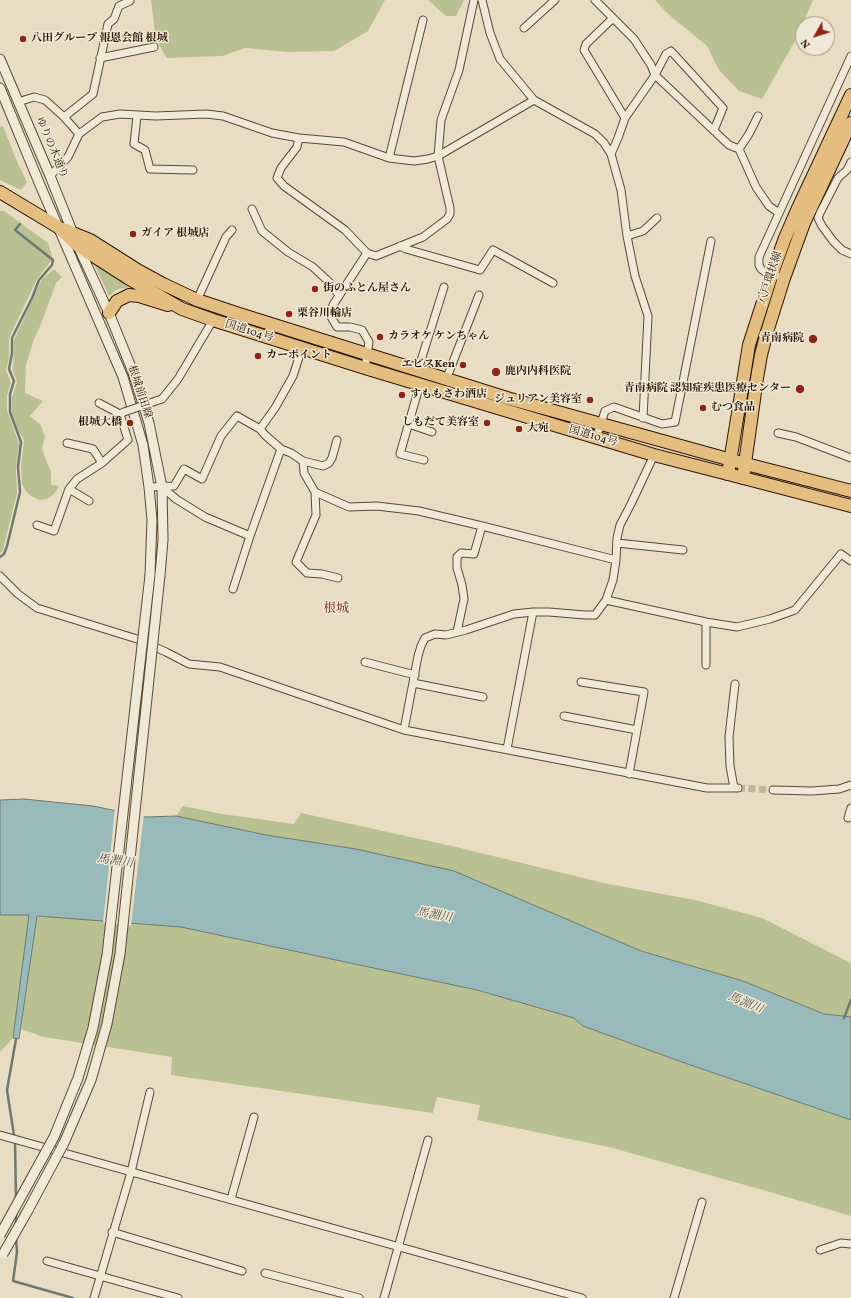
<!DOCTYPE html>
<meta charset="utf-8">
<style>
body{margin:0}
#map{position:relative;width:851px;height:1298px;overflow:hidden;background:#e8ddc2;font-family:Vollkorn,serif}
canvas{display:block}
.north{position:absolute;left:795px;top:16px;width:40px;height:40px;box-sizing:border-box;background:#f0e9d7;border:1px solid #a39583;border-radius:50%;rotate:231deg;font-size:11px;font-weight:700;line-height:16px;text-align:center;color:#2f1704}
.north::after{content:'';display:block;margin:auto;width:14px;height:18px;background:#8f2418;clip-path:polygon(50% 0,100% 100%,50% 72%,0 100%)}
</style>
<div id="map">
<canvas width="851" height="1298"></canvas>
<div class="north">N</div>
</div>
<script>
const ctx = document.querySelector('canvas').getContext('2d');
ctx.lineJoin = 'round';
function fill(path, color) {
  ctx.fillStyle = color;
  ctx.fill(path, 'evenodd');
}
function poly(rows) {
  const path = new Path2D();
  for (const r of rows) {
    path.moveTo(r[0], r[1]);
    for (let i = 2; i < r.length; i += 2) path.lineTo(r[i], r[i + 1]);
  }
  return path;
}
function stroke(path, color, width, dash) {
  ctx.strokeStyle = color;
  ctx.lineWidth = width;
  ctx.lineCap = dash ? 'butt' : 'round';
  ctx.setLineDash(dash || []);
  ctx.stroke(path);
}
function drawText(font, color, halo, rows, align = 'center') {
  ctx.font = font + ' Vollkorn,"Noto Serif JP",serif';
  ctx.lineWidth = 3;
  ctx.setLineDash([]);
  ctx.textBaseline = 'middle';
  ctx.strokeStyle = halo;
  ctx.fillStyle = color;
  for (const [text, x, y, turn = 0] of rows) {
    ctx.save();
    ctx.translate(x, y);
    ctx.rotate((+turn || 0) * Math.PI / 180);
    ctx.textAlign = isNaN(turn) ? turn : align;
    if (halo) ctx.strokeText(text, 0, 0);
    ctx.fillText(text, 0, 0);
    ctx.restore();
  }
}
fill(poly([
 [151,0,385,0,368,31,334,51,288,52,245,48,222,56,167,58,156,40],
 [428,0,464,0,456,16,446,16],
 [655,0,813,0,796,39,762,99,739,91,719,70,707,46,668,14],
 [3,126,18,164,27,182,21,190,0,180,0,127],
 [0,211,4,211,48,243,52,256,51,261,37,279,9,338,9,358,6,370,11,383,7,395,7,410,19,444,16,468,17,493,3,550,0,554],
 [98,265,132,287,130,289,123,288,118,289,109,296,95,266],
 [54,269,62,277,56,283,41,324,34,339,26,365,25,393,43,401,30,416,41,425,43,432,45,436,42,448,47,463,51,471,51,485,59,486,54,494,47,499,40,500,31,496,26,491,22,484,21,465,24,440,17,428,12,412,12,397,17,382,13,371,14,340,42,279],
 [183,806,222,814,294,824,301,813,456,847,608,884,695,900,762,918,851,963,851,1017,824,1014,743,981,641,951,356,849,266,835,176,816],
 [0,915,29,915,13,1038,1,1051,0,1051],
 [37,916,181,927,477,990,574,1018,584,1026,679,1061,851,1120,851,1216,763,1190,609,1147,477,1120,480,1105,437,1097,433,1113,171,1075,172,1057,44,1037,21,1029]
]), '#b9c091');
const water = poly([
 [24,799,93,806,146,817,176,816,266,835,356,849,454,871,641,951,743,981,824,1014,851,1017,851,1120,679,1061,583,1026,574,1018,477,990,181,927,37,916,19,1039,13,1038,29,915,0,915,0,800,24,799]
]);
fill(water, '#99baba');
stroke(water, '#6f7971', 1);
fill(poly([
 [115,808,144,814,131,926,103,923]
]), '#e8ddc2');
stroke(poly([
 [0,557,4,554,7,546,20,492,18,467,21,442,10,412,10,394,14,381,9,369,12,353,12,338,32,298,39,280,52,265,53,260,15,230,20,224],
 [844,1018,851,1000],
 [16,1200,15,1142,7,1090,16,1039],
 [16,1213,16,1224],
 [16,1237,17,1252,13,1281,73,1298]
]), '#6f7971', 2.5);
stroke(poly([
 [738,788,773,790]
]), '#c3b59c', 7, [7, 3.5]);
const minor = poly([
 [482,0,490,33,500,59,534,100,595,134,604,143,611,154,621,190,627,236,635,276,648,316,643,418],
 [595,0,634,39,651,65,655,75,729,145,739,149,749,134,758,116],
 [613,18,586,44,584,50,625,118],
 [524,28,555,0],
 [100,58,154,47],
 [18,102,34,97,45,100,64,117,79,134],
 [137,116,134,144,145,150,150,169,193,170],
 [64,117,93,94,108,24,114,19,119,6,130,1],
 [299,138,297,147,281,168,277,178,284,186,345,230,367,253,376,256,423,237,447,219,450,214,450,208,438,156,441,120,459,70,474,0],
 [739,149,756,187,769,206,779,213],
 [611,154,618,138,625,118,655,75,666,54,671,51,723,108,714,130],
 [389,158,423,20],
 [851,162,847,170,838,178,820,213,818,218,822,226,833,241,842,250,851,254],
 [50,176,68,157,79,134,102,117,120,114,156,116,206,114,223,116,272,133,299,138,344,142,389,158,414,161,428,159,438,156,534,100],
 [252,209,262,231,288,252,313,267,329,282,339,295],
 [627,236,643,231,657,218],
 [400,246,406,249,480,270,493,250,553,283],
 [784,278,765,272,761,269,759,265,759,257,851,56],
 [197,300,226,237,232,230],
 [365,368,369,342,362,330,350,327,337,327,330,315,333,305,367,253],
 [418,370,444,287],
 [446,380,479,295],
 [420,384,400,454,424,460],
 [156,401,162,399,178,379,213,320],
 [99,403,120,414],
 [409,424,432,432],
 [260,429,265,435,281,449,291,453,303,461,304,473,315,492,316,515,296,562,307,573,322,574,338,578],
 [778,433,796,437,851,458],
 [596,438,605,411,614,407,662,424,675,422,711,241],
 [67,443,93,449,102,463],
 [303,461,323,466,329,463,332,458,337,440],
 [149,487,174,486,184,469,202,479,221,436,237,416,260,429,275,408,293,376,302,348],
 [162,487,176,499,205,517,250,536,281,449],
 [69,489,89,501],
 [315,492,349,507,377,506,419,511,482,526,616,560],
 [37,525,54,531,69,489,77,479,102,463,128,440,120,414,124,412],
 [617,543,683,550],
 [0,576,18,594,37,608,137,639,166,652,189,664,220,667,404,730,707,788,738,788],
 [233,589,250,536],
 [606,600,706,622,737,627,770,619,795,610,841,554,851,561],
 [706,622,706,665],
 [457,632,464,599,462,585,457,568,457,557,461,553,474,554,482,526],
 [365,662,415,675],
 [581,682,644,692,629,774],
 [413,683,483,697],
 [564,716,637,730],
 [404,730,418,656,421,646,425,638,435,634,446,635,466,630,514,614,533,612,549,612,585,615,595,615,606,600,613,580,616,560,617,538,620,525,631,504,654,455],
 [507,749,533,612],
 [734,788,730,766,729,737,735,684],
 [773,790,812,791,839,789,851,785],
 [848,818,851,808],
 [0,1135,582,1298],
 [231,1199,254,1117],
 [112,1232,242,1271],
 [820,1250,841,1243,851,1244],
 [47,1261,178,1298],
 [265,1273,359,1298],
 [94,1298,131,1172,150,1092],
 [384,1298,428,1140],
 [674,1298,702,1202]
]);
const tertiary = poly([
 [0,59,50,176,78,246,109,313,133,372,149,423,162,487,163,540,160,575],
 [0,88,40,185,123,377,143,445,149,487,152,520,150,575]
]);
const primary = poly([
 [728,474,749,345,772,274,785,238,798,208,851,95],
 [743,478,757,378,761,355,767,332,784,278,804,223,851,123]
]);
const trunk = poly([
 [0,192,58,227,78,246,128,278,182,309,213,320,365,368,654,455,728,474,851,506],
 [63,229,90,240,139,271,163,284,197,300,239,314,507,398,746,464,851,491],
 [109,313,117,301,129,295,139,296,168,305]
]);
stroke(minor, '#5d4834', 9);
stroke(tertiary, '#5d4834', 11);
stroke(primary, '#2f1704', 14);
stroke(trunk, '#2f1704', 14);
stroke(minor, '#f0e9d7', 7);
stroke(tertiary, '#f0e9d7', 9);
stroke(primary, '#e4be81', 12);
stroke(trunk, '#e4be81', 12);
const minorBridge = poly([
 [124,412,156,401]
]);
const tertiaryBridge = poly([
 [0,1235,54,1137,78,1078,93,1028,107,955,150,575],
 [3,1254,27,1212,64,1143,91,1080,107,1024,120,954,160,575]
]);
stroke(minorBridge, '#5d4834', 9, []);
stroke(tertiaryBridge, '#5d4834', 11, []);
stroke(minorBridge, '#f0e9d7', 7);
stroke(tertiaryBridge, '#f0e9d7', 9);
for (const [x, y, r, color] of [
 [23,39,4,"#8f2418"],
 [133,234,4,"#8f2418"],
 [315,289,4,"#8f2418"],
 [289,314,4,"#8f2418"],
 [380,337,4,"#8f2418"],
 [813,339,5,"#8f2418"],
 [258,356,4,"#8f2418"],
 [463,365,4,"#8f2418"],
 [496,372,5,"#8f2418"],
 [800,389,5,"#8f2418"],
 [402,395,4,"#8f2418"],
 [590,400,4,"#8f2418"],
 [703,408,4,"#8f2418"],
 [130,423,4,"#8f2418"],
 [487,423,4,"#8f2418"],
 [519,429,4,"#8f2418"]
]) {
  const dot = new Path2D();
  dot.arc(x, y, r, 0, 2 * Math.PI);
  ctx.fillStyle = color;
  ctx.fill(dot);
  stroke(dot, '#f0e9d7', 1.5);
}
drawText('bold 11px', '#2f1704', '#f0e9d7', [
 ["八田グループ 報恩会館 根城",31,39],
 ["ガイア 根城店",141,234],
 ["街のふとん屋さん",323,289],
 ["栗谷川輪店",297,314],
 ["カラオケ ケンちゃん",388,337],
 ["青南病院",804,339,"right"],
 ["カーポイント",266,356],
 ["エビスKen",455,365,"right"],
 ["鹿内内科医院",505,372],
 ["青南病院 認知症疾患医療センター",791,389,"right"],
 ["すももさわ酒店",410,395],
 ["ジュリアン美容室",582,400,"right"],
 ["むつ食品",711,408],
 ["根城大橋",122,423,"right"],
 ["しもだて美容室",479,423,"right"],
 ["大宛",527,429]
], 'left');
drawText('11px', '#2f1704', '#f0e9d7', [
 ["ゆりの木通り",51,148,67],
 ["八戸環状線",771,278,-72],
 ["国道104号",249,332,17],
 ["根城前田線",139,392,72],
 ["国道104号",593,437,16]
]);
drawText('italic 12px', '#545044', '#f0e9d7', [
 ["馬淵川",115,862,8],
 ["馬淵川",434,916,10],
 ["馬淵川",745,1004,23]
]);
drawText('13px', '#7a1f14', '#f0e9d7', [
 ["根城",336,610]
]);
</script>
